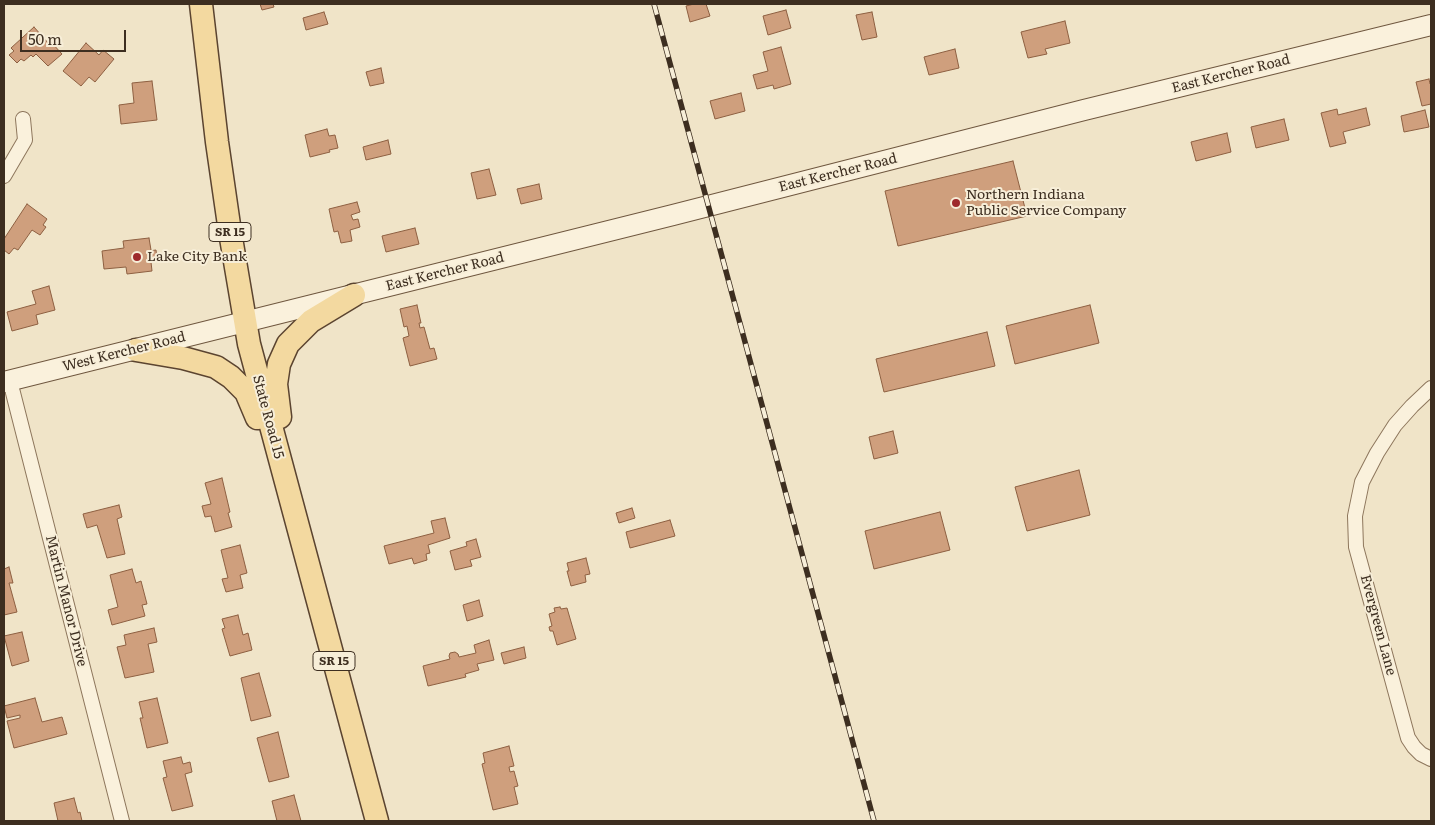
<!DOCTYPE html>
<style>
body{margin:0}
#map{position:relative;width:1435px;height:825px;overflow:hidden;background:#f0e4c8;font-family:Literata,serif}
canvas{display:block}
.frame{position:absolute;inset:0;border:5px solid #3d2e20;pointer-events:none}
.scale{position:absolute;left:20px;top:30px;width:106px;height:22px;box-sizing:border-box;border:2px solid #3d2e20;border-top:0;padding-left:6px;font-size:15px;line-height:18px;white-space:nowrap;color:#3d2e20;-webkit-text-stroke:4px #f7eed8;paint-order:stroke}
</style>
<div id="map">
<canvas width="1435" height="825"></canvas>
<div class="frame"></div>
<div class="scale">50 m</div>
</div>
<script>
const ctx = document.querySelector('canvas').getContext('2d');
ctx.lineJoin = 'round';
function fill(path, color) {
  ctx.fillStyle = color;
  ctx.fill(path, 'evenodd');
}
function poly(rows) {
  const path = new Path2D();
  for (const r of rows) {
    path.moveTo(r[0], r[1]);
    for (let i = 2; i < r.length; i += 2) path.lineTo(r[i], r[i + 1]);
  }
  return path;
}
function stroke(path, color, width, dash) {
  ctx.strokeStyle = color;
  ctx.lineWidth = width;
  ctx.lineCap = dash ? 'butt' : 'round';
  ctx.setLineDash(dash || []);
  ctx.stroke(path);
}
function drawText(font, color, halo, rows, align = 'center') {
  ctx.font = font + ' Literata,serif';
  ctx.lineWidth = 4;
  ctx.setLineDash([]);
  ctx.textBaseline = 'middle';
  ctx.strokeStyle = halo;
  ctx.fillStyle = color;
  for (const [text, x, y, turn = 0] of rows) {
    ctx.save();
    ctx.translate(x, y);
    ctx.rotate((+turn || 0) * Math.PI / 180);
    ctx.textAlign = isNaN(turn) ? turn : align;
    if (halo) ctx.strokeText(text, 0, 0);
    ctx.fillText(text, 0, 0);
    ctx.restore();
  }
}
const building = poly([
 [260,4,273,4,274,7,262,10,260,4],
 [694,4,706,4,710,16,690,22,686,6,694,4],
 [786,10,791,28,768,35,763,16,786,10],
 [324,12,328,24,306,30,303,18,324,12],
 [872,12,877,37,862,40,856,15,872,12],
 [1065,21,1070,43,1045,49,1047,54,1028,58,1021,32,1065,21],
 [34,27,49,44,51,42,62,54,48,66,36,54,33,57,31,55,24,61,21,59,17,63,9,55,14,51,11,48,34,27],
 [86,43,99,55,103,50,114,59,95,82,89,77,81,86,63,71,86,43],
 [781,47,791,84,774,89,773,85,757,89,753,75,768,71,763,52,781,47],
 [955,49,959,68,929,75,924,57,955,49],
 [381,68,384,83,370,86,366,72,381,68],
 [1429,79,1430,84,1431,84,1431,104,1422,106,1416,82,1429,79],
 [152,81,157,120,121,124,119,105,134,103,132,83,152,81],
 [741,93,745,111,715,119,710,101,741,93],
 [1366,108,1370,125,1343,132,1346,143,1330,147,1321,113,1337,109,1338,115,1366,108],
 [1425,110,1429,127,1404,132,1401,116,1425,110],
 [1284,119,1289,140,1256,148,1251,127,1284,119],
 [327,129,329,136,335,135,338,148,329,150,330,152,310,157,305,135,327,129],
 [1227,133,1231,152,1196,161,1191,142,1227,133],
 [388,140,391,154,366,160,363,147,388,140],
 [1013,161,1027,216,898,246,885,191,1013,161],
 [489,169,496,195,477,199,471,173,489,169],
 [539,184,542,199,521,204,517,189,539,184],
 [357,202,360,212,351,215,353,220,358,219,360,227,350,230,352,241,341,243,338,231,334,232,329,209,357,202],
 [27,204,47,219,43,225,46,227,40,235,32,230,18,250,14,248,9,254,4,250,4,239,27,204],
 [415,228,419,244,386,252,382,236,415,228],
 [149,238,151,250,149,251,156,250,157,259,149,260,149,262,151,262,152,271,127,274,126,267,104,269,102,251,124,248,123,241,149,238],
 [49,286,55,310,36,315,38,324,12,331,7,312,36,304,32,291,49,286],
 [417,305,421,323,419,323,420,328,424,327,430,349,434,348,437,359,410,366,403,338,409,336,407,326,404,327,400,309,417,305],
 [1090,305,1099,343,1015,364,1006,326,1090,305],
 [987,332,995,366,884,392,876,359,987,332],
 [893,431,898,453,874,459,869,437,893,431],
 [1079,470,1090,515,1027,531,1015,487,1079,470],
 [222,478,230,512,228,513,232,527,215,532,211,516,205,517,202,506,211,504,205,483,222,478],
 [119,505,122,517,117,519,125,554,107,558,97,525,87,528,83,514,119,505],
 [632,508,635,518,619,523,616,513,632,508],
 [940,512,950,550,874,569,865,531,940,512],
 [445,518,450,538,428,545,430,553,426,554,427,560,414,564,412,558,389,564,384,546,434,533,431,521,445,518],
 [670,520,675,536,630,548,626,532,670,520],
 [476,539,481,557,470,560,472,566,455,570,450,551,467,546,466,542,476,539],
 [240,545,247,573,240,575,243,588,226,592,222,579,228,578,221,550,240,545],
 [586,558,590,574,585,575,586,582,571,586,567,571,569,571,567,563,586,558],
 [9,567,13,583,9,583,17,612,4,615,4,569,9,567],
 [132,569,136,583,141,581,147,604,142,605,145,616,112,625,108,610,118,607,110,575,132,569],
 [479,600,483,616,467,621,463,605,479,600],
 [560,607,561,609,567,608,576,639,557,645,553,631,550,631,549,627,552,626,549,614,555,612,554,608,560,607],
 [238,615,243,635,248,633,252,650,230,656,222,629,225,628,222,619,238,615],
 [154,628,157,642,148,644,154,672,125,678,117,647,126,645,124,635,154,628],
 [22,632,29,661,12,666,4,636,22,632],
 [489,640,494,660,477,664,479,670,465,674,466,677,428,686,423,666,450,659,449,656,450,653,455,652,458,654,459,657,476,653,474,645,489,640],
 [524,647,526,658,504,664,501,653,524,647],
 [259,673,271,716,251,721,241,678,259,673],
 [35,698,42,722,62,717,67,734,14,748,7,721,20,718,20,715,7,718,4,706,35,698],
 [157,698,168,743,147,748,140,718,143,718,139,702,157,698],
 [278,732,289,777,269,782,257,738,278,732],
 [509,746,514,766,509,767,510,772,514,771,518,786,514,787,518,804,493,810,482,764,485,763,483,753,509,746],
 [181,757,183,764,190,762,192,772,185,774,193,806,172,811,163,778,167,777,163,761,181,757],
 [294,795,301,821,277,821,272,801,294,795],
 [74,798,78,813,80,812,82,821,58,821,54,803,74,798]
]);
fill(building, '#cf9f7d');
stroke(building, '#8d5f41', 1);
const street = poly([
 [4,176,25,140,23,119],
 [10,381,122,821],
 [1431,388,1412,406,1395,425,1377,453,1362,482,1355,516,1356,547,1408,738,1414,747,1421,754,1431,759]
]);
const secondary = poly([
 [4,382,673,215,1084,110,1431,25]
]);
const primary = poly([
 [201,4,217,142,230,232,249,344,377,821],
 [136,350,183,358,216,367,231,377,246,392,257,418],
 [280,417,276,384,279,364,288,344,311,321,354,295]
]);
stroke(street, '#8d765c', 16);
stroke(secondary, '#6f573f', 22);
stroke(primary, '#5b4430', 25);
stroke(street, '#faf1dc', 14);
stroke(secondary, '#faf1dc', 20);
stroke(primary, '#f3d9a0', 22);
const rail = poly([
 [654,4,874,821]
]);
stroke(rail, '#3d2e20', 5.5);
stroke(rail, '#f7eed8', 4, [11]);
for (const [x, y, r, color] of [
 [956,203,5,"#9e2a2b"],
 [137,257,5,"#9e2a2b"]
]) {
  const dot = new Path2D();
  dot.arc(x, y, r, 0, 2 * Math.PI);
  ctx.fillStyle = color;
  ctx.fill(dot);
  stroke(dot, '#f7eed8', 2);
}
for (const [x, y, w] of [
 [230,232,42],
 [334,661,42]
]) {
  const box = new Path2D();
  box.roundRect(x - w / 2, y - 9.5, w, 19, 4);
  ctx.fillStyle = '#f7eed8';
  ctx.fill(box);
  stroke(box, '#3d2e20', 1);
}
drawText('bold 12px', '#3d2e20', null, [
 ["SR 15",230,232],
 ["SR 15",334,661]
]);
drawText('14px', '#3d2e20', '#f7eed8', [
 ["East Kercher Road",1231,74,-14],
 ["East Kercher Road",838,173,-14],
 ["East Kercher Road",445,272,-14],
 ["West Kercher Road",124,352,-14],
 ["State Road 15",268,417,75],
 ["Martin Manor Drive",66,601,76],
 ["Evergreen Lane",1378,625,75]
]);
drawText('14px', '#3d2e20', '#f7eed8', [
 ["Northern Indiana",966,195],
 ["Public Service Company",966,211],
 ["Lake City Bank",147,257]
], 'left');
</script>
